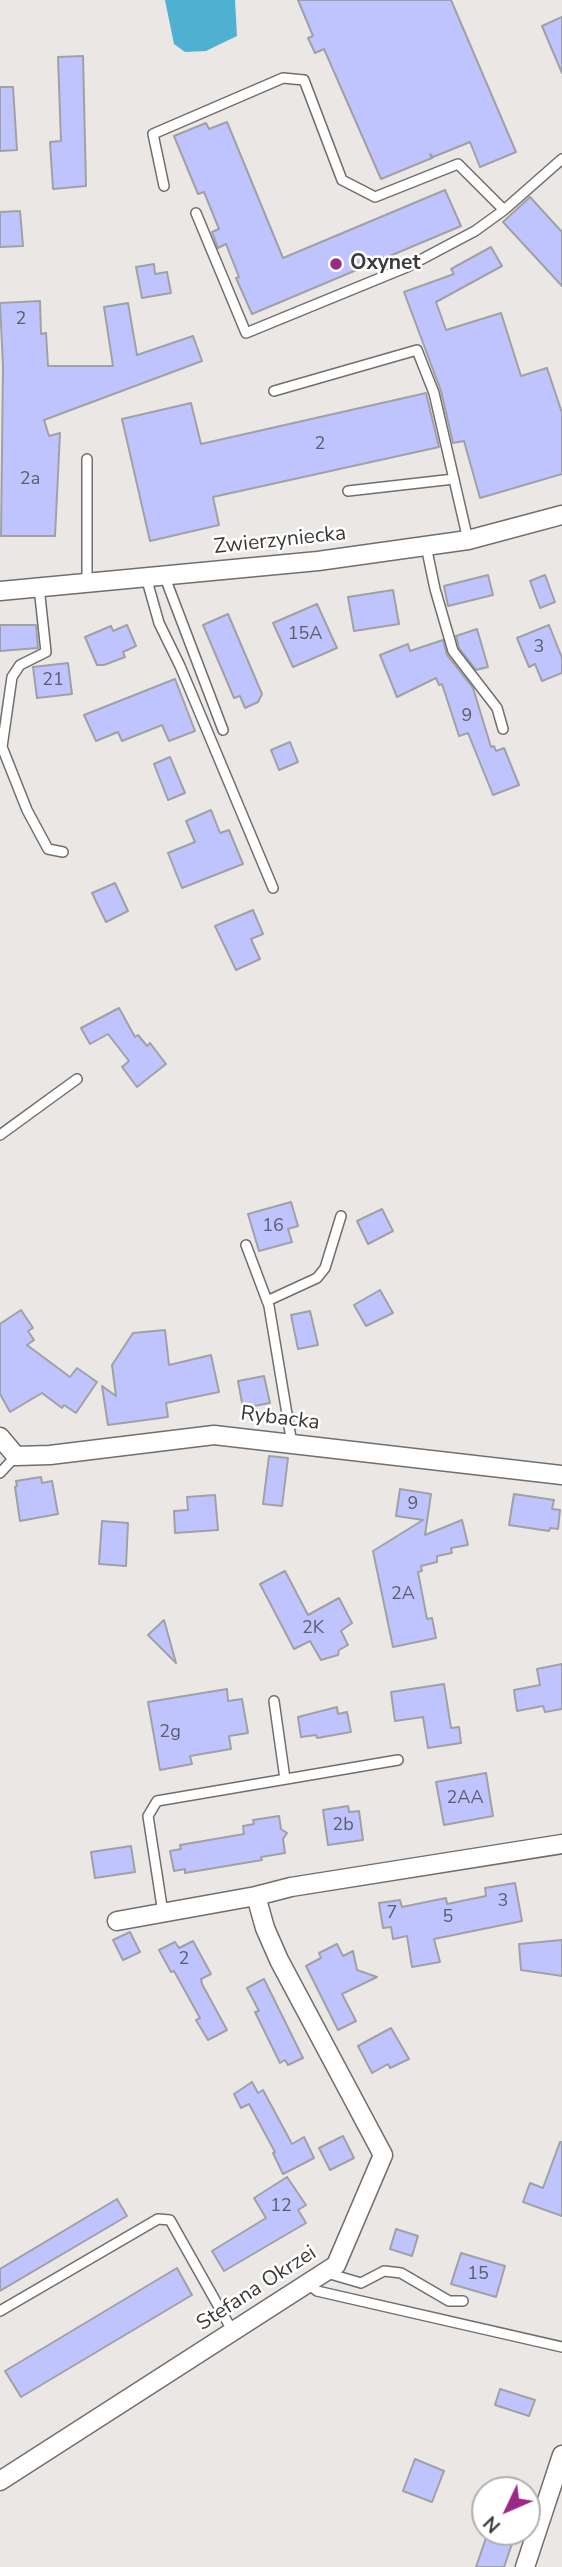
<!DOCTYPE html>
<style>
body{margin:0}
#map{position:relative;width:562px;height:2567px;overflow:hidden;background:#ebe7e5;font-family:"Nunito Sans",sans-serif}
canvas{display:block}
.north{position:absolute;left:471px;top:2476px;width:70px;height:70px;box-sizing:border-box;background:#fff;border:2px solid #b1b0b0;border-radius:50%;rotate:226deg;font-size:19px;font-weight:700;line-height:28px;text-align:center;color:#3b3a39}
.north::after{content:'';display:block;margin:auto;width:24px;height:32px;background:#9b2987;clip-path:polygon(50% 0,100% 100%,50% 72%,0 100%)}
</style>
<div id="map">
<canvas width="562" height="2567"></canvas>
<div class="north">N</div>
</div>
<script>
const ctx = document.querySelector('canvas').getContext('2d');
ctx.lineJoin = 'round';
function fill(path, color) {
  ctx.fillStyle = color;
  ctx.fill(path, 'evenodd');
}
function poly(rows) {
  const path = new Path2D();
  for (const r of rows) {
    path.moveTo(r[0], r[1]);
    for (let i = 2; i < r.length; i += 2) path.lineTo(r[i], r[i + 1]);
  }
  return path;
}
function stroke(path, color, width, dash) {
  ctx.strokeStyle = color;
  ctx.lineWidth = width;
  ctx.lineCap = dash ? 'butt' : 'round';
  ctx.setLineDash(dash || []);
  ctx.stroke(path);
}
function drawText(font, color, halo, rows, align = 'center') {
  ctx.font = font + ' "Nunito Sans",sans-serif';
  ctx.lineWidth = 5;
  ctx.setLineDash([]);
  ctx.textBaseline = 'middle';
  ctx.strokeStyle = halo;
  ctx.fillStyle = color;
  for (const [text, x, y, turn = 0] of rows) {
    ctx.save();
    ctx.translate(x, y);
    ctx.rotate((+turn || 0) * Math.PI / 180);
    ctx.textAlign = isNaN(turn) ? turn : align;
    if (halo) ctx.strokeText(text, 0, 0);
    ctx.fillText(text, 0, 0);
    ctx.restore();
  }
}
fill(poly([
 [165,0,235,0,237,36,206,51,185,52,174,44]
]), '#50b0d2');
const building = poly([
 [298,0,451,0,516,152,480,167,470,142,433,157,430,154,432,158,381,179,324,49,315,53,308,38,313,36,298,0],
 [562,17,562,73,542,26,562,17],
 [83,56,86,186,53,189,50,142,61,141,58,57,83,56],
 [0,87,13,87,17,150,0,151,0,87],
 [227,122,283,258,445,190,461,226,252,314,236,278,239,277,226,244,218,248,212,232,219,229,204,192,198,194,174,136,206,123,209,129,227,122],
 [530,197,562,232,562,286,503,222,530,197],
 [20,211,23,246,0,247,0,212,20,211],
 [491,247,502,266,436,302,446,330,501,313,521,376,547,368,562,413,562,474,480,498,464,441,453,443,441,391,404,292,454,274,451,269,491,247],
 [154,264,155,274,167,272,171,293,142,298,136,267,154,264],
 [40,301,41,334,46,333,48,366,113,366,104,307,128,303,137,355,193,336,202,361,44,420,49,436,60,433,55,536,1,536,3,366,0,303,40,301],
 [426,393,439,447,213,497,219,525,150,541,122,419,191,403,201,444,426,393],
 [488,575,493,595,448,606,444,586,488,575],
 [545,575,555,602,540,608,530,581,545,575],
 [393,590,399,624,354,631,348,597,393,590],
 [317,604,337,648,293,667,273,623,317,604],
 [228,614,262,694,258,702,245,708,240,696,234,698,203,625,228,614],
 [0,625,36,625,38,648,0,651,0,625],
 [127,625,136,646,123,652,125,657,104,665,97,665,85,637,111,626,113,631,127,625],
 [549,625,562,658,562,673,542,681,535,664,529,667,517,638,549,625],
 [477,629,488,667,476,670,459,648,456,636,477,629],
 [443,640,447,655,473,688,491,747,494,746,496,751,504,748,519,785,493,795,468,733,459,736,442,684,439,685,436,678,397,697,380,655,408,644,410,651,443,640],
 [68,663,72,694,37,698,33,667,68,663],
 [175,679,195,731,169,741,162,725,122,741,118,732,96,741,84,715,175,679],
 [290,742,298,762,279,770,271,750,290,742],
 [170,757,185,793,168,800,154,764,170,757],
 [211,810,220,833,229,830,243,864,182,888,168,853,195,842,186,821,211,810],
 [115,883,128,911,106,922,92,893,115,883],
 [253,910,263,934,251,939,260,959,236,970,215,926,253,910],
 [119,1008,135,1037,138,1035,147,1046,150,1043,166,1064,137,1087,122,1067,129,1061,108,1034,90,1044,81,1028,119,1008],
 [291,1202,298,1226,288,1229,292,1242,259,1251,248,1214,291,1202],
 [382,1209,393,1231,368,1244,357,1221,382,1209],
 [380,1290,393,1313,366,1326,354,1305,380,1290],
 [21,1310,33,1328,28,1331,34,1340,27,1345,70,1377,77,1368,97,1382,76,1413,64,1405,62,1408,42,1393,10,1412,0,1394,0,1324,21,1310],
 [310,1311,318,1345,298,1349,291,1315,310,1311],
 [165,1330,169,1365,211,1355,219,1392,166,1403,168,1417,108,1425,102,1386,116,1396,112,1365,133,1333,165,1330],
 [264,1376,270,1403,243,1408,238,1381,264,1376],
 [269,1456,288,1458,282,1506,263,1504,269,1456],
 [41,1477,42,1483,52,1481,58,1514,20,1521,15,1487,17,1486,16,1481,41,1477],
 [400,1489,431,1494,425,1535,462,1520,468,1545,451,1548,452,1553,437,1556,437,1562,421,1566,422,1571,418,1572,427,1619,432,1618,436,1638,393,1647,373,1551,423,1520,396,1516,400,1489],
 [514,1494,554,1500,552,1509,560,1510,558,1529,550,1528,549,1531,509,1525,514,1494],
 [215,1495,218,1530,175,1533,174,1511,188,1510,187,1497,215,1495],
 [102,1521,128,1523,126,1566,99,1564,102,1521],
 [285,1571,308,1615,339,1598,352,1623,341,1631,348,1645,339,1650,338,1655,321,1660,310,1641,294,1649,260,1584,285,1571],
 [164,1620,176,1663,148,1635,164,1620],
 [562,1664,562,1709,545,1712,543,1706,517,1711,514,1690,540,1685,537,1669,562,1664],
 [444,1684,451,1728,459,1727,461,1743,428,1748,423,1717,395,1721,391,1692,444,1684],
 [227,1689,228,1701,242,1699,248,1733,229,1736,231,1749,190,1756,192,1764,160,1770,148,1702,227,1689],
 [337,1707,338,1714,347,1712,351,1732,317,1738,316,1735,301,1737,298,1717,337,1707],
 [486,1773,493,1816,444,1825,436,1782,486,1773],
 [348,1806,349,1812,359,1811,363,1840,328,1845,323,1810,348,1806],
 [279,1816,281,1829,287,1833,283,1839,285,1853,261,1857,262,1860,185,1873,185,1869,174,1871,170,1851,181,1849,180,1845,244,1834,243,1826,254,1824,253,1820,279,1816],
 [131,1846,135,1872,95,1878,91,1852,131,1846],
 [515,1883,522,1921,434,1939,440,1962,412,1967,407,1936,393,1939,391,1927,383,1928,379,1903,400,1900,402,1907,446,1898,447,1904,486,1896,485,1888,515,1883],
 [130,1932,140,1952,123,1960,113,1940,130,1932],
 [562,1940,562,1976,521,1970,519,1944,562,1940],
 [193,1941,211,1974,201,1979,202,1984,227,2030,208,2040,196,2020,200,2018,174,1971,171,1972,159,1950,175,1942,179,1948,193,1941],
 [337,1944,343,1956,353,1951,357,1970,377,1977,342,1994,356,2021,338,2030,306,1966,321,1958,319,1953,337,1944],
 [264,1979,303,2058,288,2065,285,2060,280,2063,255,2012,259,2011,247,1988,264,1979],
 [391,2028,409,2059,390,2068,388,2064,372,2073,358,2046,391,2028],
 [252,2082,258,2093,263,2090,292,2144,304,2137,314,2158,283,2174,273,2153,275,2152,249,2104,241,2108,234,2094,252,2082],
 [343,2136,354,2158,330,2170,319,2148,343,2136],
 [560,2142,562,2142,562,2216,523,2202,530,2183,543,2188,560,2142],
 [287,2177,306,2205,298,2210,306,2223,224,2271,212,2251,266,2218,254,2198,287,2177],
 [117,2199,127,2216,0,2291,0,2269,117,2199],
 [396,2229,418,2236,412,2256,390,2249,396,2229],
 [461,2253,505,2266,496,2297,451,2284,461,2253],
 [177,2268,192,2295,21,2397,5,2371,177,2268],
 [500,2389,535,2400,529,2416,495,2405,500,2389],
 [415,2459,444,2471,432,2502,403,2491,415,2459],
 [488,2532,516,2532,504,2567,476,2567,488,2532]
]);
fill(building, '#c0c4fe');
stroke(building, '#a0a1a4', 2);
const service = poly([
 [164,186,153,134,283,78,304,80,342,180,375,197,458,164,504,210],
 [196,213,246,333,407,267,475,231,504,210,562,159],
 [274,391,417,350,434,393,468,540],
 [348,491,454,479],
 [426,546,435,589,453,651,497,708,503,729],
 [164,575,223,730],
 [146,577,159,623,180,666,273,888],
 [87,583,87,459],
 [39,587,46,652,20,665,12,677,2,747,27,810,48,849,63,852],
 [0,1135,77,1079],
 [246,1245,269,1306,292,1444],
 [267,1301,317,1278,325,1268,341,1216],
 [0,1473,16,1456],
 [274,1701,285,1779],
 [163,1913,148,1816,157,1801,398,1760],
 [327,2273,361,2283,384,2271,401,2273,449,2301,463,2301],
 [308,2284,317,2291,562,2347],
 [0,2311,158,2219,170,2220,233,2332]
]);
const minor = poly([
 [0,591,318,561,468,540,562,515],
 [0,1437,16,1456,50,1455,214,1435,562,1475],
 [117,1921,256,1896],
 [0,2481,336,2265,383,2155,279,1960,265,1928,256,1896,291,1887,562,1844],
 [525,2567,562,2455]
]);
stroke(service, '#716e6c', 12);
stroke(minor, '#716e6c', 21);
stroke(service, '#fff', 9);
stroke(minor, '#fff', 18);
for (const [x, y, r, color] of [
 [336,264,7,"#9b2987"]
]) {
  const dot = new Path2D();
  dot.arc(x, y, r, 0, 2 * Math.PI);
  ctx.fillStyle = color;
  ctx.fill(dot);
  stroke(dot, '#fff', 2.5);
}
drawText('18px', '#5c5c6a', null, [
 ["2",21,320],
 ["2",320,445],
 ["2a",30,480],
 ["15A",305,635],
 ["3",539,648],
 ["21",53,681],
 ["9",467,717],
 ["16",273,1227],
 ["9",413,1505],
 ["2A",403,1595],
 ["2K",313,1629],
 ["2g",170,1733],
 ["2AA",465,1799],
 ["2b",343,1826],
 ["3",503,1902],
 ["7",392,1914],
 ["5",448,1918],
 ["2",184,1960],
 ["12",281,2207],
 ["15",478,2275]
]);
drawText('bold 21px', '#3b3a39', '#fff', [
 ["Oxynet",350,264]
], 'left');
drawText('21px', '#3b3a39', '#fff', [
 ["Zwierzyniecka",280,541,-6],
 ["Rybacka",280,1419,7],
 ["Stefana Okrzei",257,2289,-33]
]);
</script>
